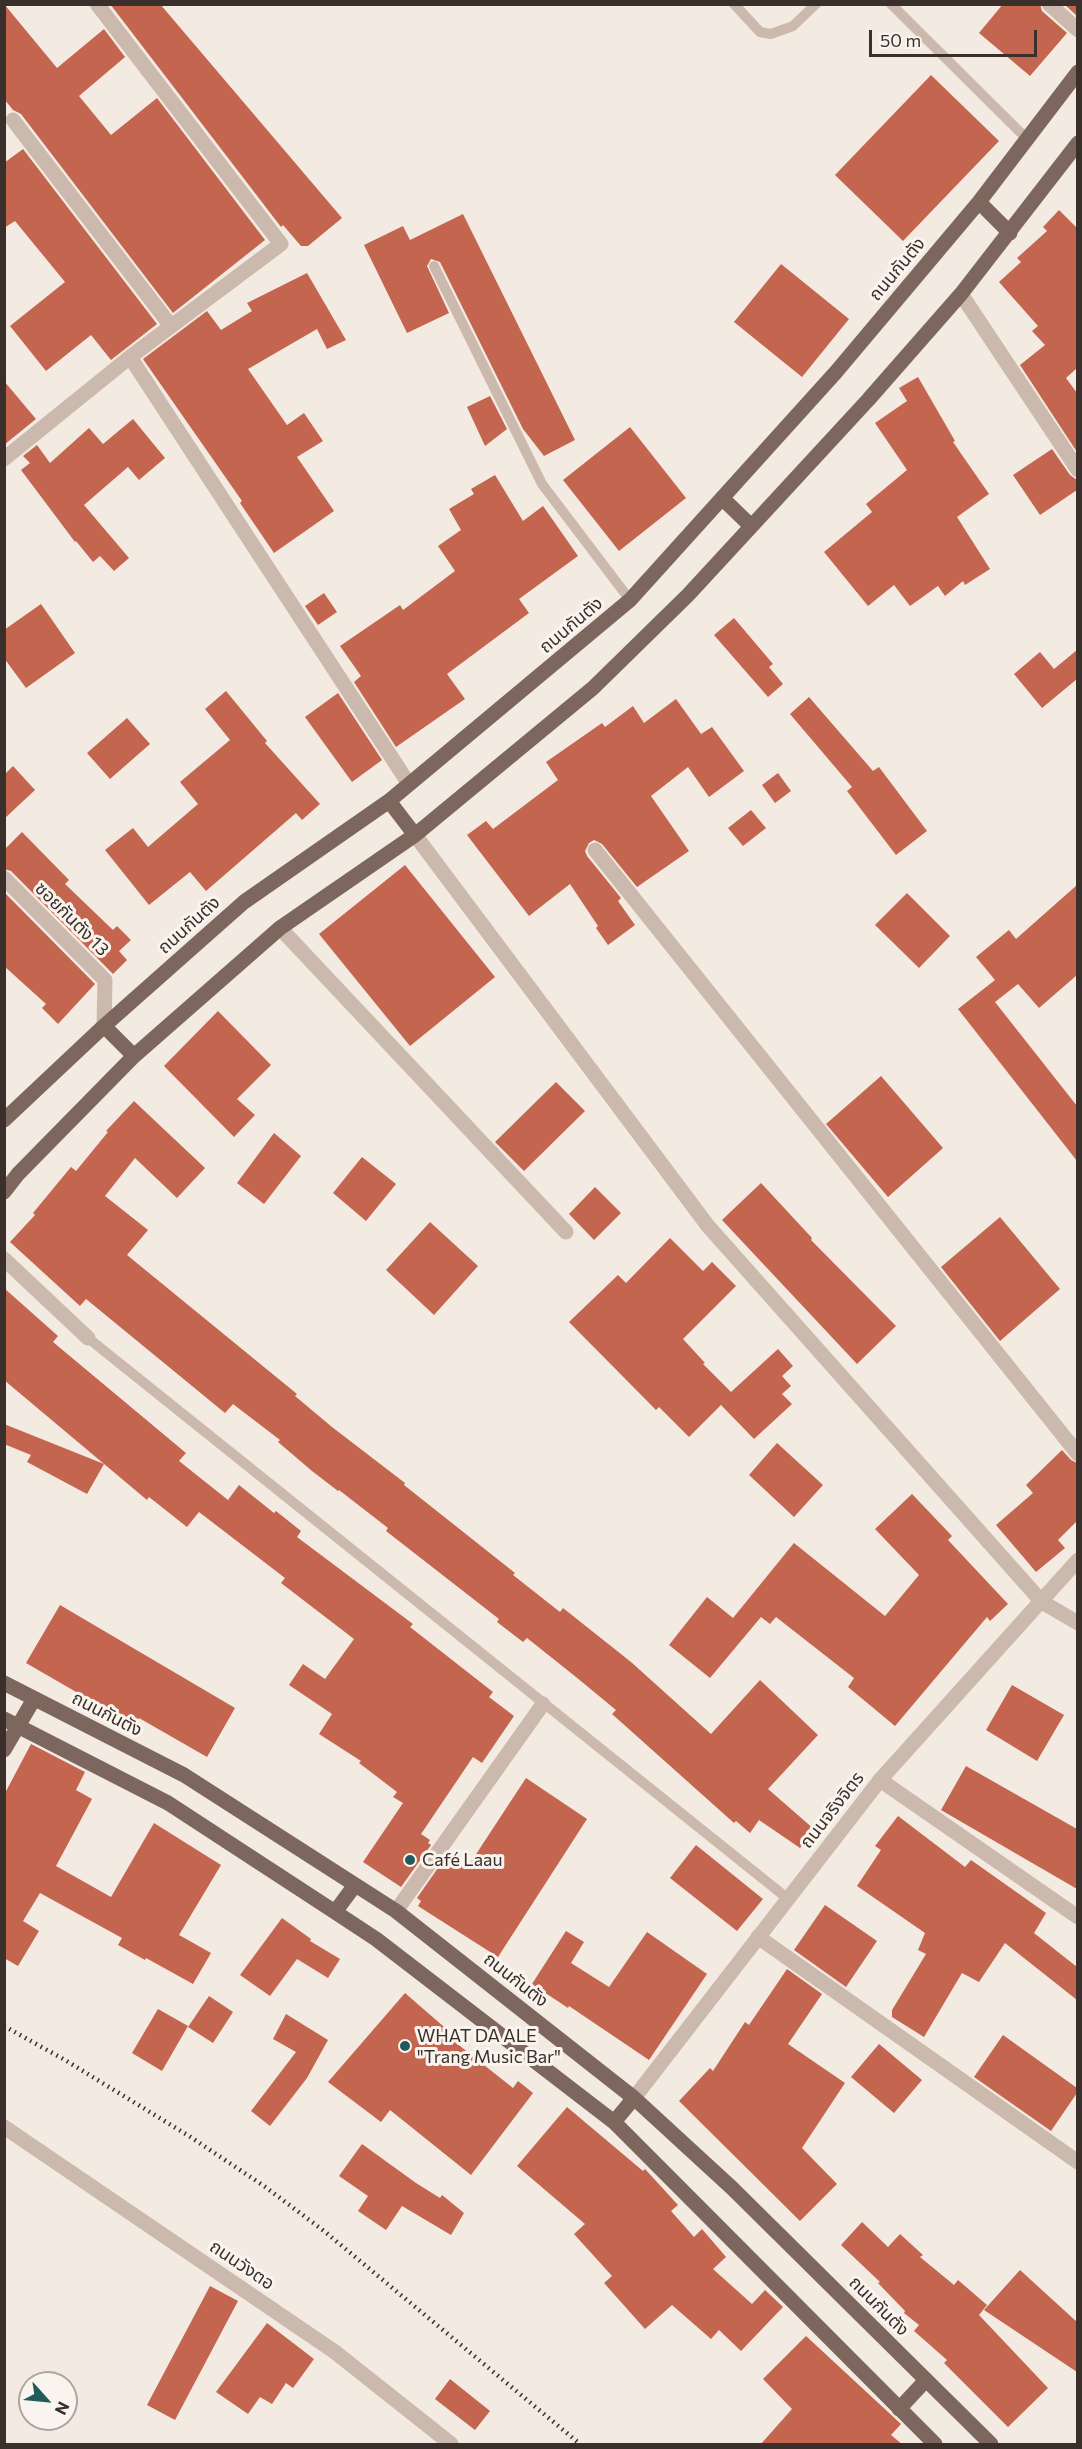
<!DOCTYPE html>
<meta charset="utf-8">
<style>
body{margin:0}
#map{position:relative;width:1082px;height:2449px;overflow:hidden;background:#f3eae1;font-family:Commissioner,sans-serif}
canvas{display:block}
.frame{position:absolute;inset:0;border:6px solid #3a2f2b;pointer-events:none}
.north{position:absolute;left:18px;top:2371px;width:60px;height:60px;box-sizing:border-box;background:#faf4ee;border:2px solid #ada5a0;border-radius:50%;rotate:117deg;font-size:16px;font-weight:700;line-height:24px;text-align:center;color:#3a2f2b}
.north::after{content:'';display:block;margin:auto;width:21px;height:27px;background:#215b5c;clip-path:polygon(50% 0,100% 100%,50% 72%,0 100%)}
.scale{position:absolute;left:869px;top:30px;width:168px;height:27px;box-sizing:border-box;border:3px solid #3a2f2b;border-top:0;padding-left:8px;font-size:18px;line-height:21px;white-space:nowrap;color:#3a2f2b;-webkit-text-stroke:4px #faf4ee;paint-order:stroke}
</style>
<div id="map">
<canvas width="1082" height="2449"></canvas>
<div class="frame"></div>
<div class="north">N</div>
<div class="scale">50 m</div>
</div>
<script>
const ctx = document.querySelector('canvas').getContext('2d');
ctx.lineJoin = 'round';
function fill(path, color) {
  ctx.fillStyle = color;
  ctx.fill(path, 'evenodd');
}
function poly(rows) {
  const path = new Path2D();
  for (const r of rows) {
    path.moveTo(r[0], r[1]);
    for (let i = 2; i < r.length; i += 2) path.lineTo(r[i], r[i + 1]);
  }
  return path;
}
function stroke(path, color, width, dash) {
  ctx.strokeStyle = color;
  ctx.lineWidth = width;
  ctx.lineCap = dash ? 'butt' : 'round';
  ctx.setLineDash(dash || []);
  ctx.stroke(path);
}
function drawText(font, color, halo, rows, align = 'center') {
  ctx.font = font + ' Commissioner,"Noto Sans Thai",sans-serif';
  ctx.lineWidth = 6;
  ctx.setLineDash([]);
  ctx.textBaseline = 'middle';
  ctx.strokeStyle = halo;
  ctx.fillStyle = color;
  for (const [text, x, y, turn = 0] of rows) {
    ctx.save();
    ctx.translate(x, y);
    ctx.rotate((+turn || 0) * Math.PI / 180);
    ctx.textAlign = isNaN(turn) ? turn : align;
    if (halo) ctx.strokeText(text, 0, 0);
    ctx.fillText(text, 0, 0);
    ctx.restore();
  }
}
fill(poly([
 [4,4,57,68,104,29,125,57,79,96,111,135,157,98,265,240,173,313,21,114,13,110,4,99],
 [110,4,160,4,342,218,308,246,301,246,283,225,281,227],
 [1003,4,1040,4,1042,11,1067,33,1030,76,979,33],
 [1064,4,1077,4,1077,16],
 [931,75,999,141,903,241,835,175],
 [23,149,157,324,111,360,91,335,46,371,10,326,65,282,15,221,4,228,4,163],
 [1059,210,1077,228,1077,368,1066,378,1077,393,1077,452,1020,365,1045,345,1032,331,1038,326,999,282,1021,262,1017,258,1047,231,1043,227],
 [463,214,575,440,544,456,523,429,440,262,431,259,427,266,449,313,407,333,364,245,403,226,410,240],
 [781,264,849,319,802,377,734,322],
 [307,273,346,340,327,349,317,329,248,369,287,425,304,413,323,441,297,457,334,511,274,553,240,503,242,501,143,359,207,311,221,330,252,311,247,303],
 [918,377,955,441,953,442,989,494,957,517,990,569,965,585,963,581,945,596,938,586,910,606,894,585,868,606,824,552,872,512,866,504,907,470,875,423,907,401,899,388],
 [4,381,36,419,4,445],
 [490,396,507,429,485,446,467,407],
 [133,419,165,458,139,480,128,467,84,505,129,558,114,571,100,556,93,562,76,541,75,542,21,470,30,463,23,456,37,445,50,463,89,428,103,444],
 [630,427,686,498,619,551,563,480],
 [1052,449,1070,475,1077,480,1077,490,1040,515,1013,475],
 [495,475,523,521,543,506,578,556,519,599,529,613,447,674,465,699,396,747,354,682,361,676,340,646,400,605,403,610,455,571,438,546,461,530,449,509,474,494,471,489],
 [324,593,337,612,318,625,305,606],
 [41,604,75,653,26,688,4,658,4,630],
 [734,618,773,664,769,667,783,684,768,697,714,635],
 [1077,650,1077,679,1042,708,1014,674,1040,652,1054,669],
 [226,691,267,741,265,743,320,804,302,820,296,813,206,891,190,872,149,905,105,850,133,828,148,847,198,804,180,782,230,740,205,709],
 [338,693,382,760,352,782,305,717],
 [809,697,873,771,879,767,927,831,896,855,847,791,852,787,790,714],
 [676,699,701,734,712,727,744,771,709,797,688,767,651,796,689,851,637,887,602,844,594,840,589,843,585,851,587,856,621,898,618,901,635,925,608,945,596,928,598,926,570,884,529,916,467,835,486,821,493,829,558,780,546,762,602,723,605,727,633,706,644,723],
 [127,718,150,744,110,779,87,753],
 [13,766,35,790,4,819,4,775],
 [778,773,791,791,775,803,762,785],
 [751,810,766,828,743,846,728,828],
 [22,832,69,880,65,884,113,930,117,926,131,940,119,951,127,960,113,974,11,871,4,869,4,850],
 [405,865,495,977,410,1046,319,934],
 [1077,885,1077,975,1039,1008,1018,984,995,1002,1077,1106,1077,1161,958,1009,995,980,976,957,1009,930,1016,939],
 [4,892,95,984,58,1024,42,1008,46,1004,4,966],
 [907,893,950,936,919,968,875,925],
 [218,1011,271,1065,237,1099,255,1115,234,1137,164,1066],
 [881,1076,943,1148,888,1197,826,1124],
 [556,1082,585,1111,524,1171,495,1142],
 [134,1101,205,1168,177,1198,135,1158,105,1196,148,1230,127,1255,297,1394,295,1396,332,1427,405,1483,404,1485,515,1573,513,1575,560,1612,563,1608,631,1662,711,1734,760,1680,818,1735,768,1789,815,1830,800,1848,759,1820,750,1833,736,1821,734,1823,612,1714,616,1710,576,1677,527,1638,523,1642,497,1622,499,1619,386,1531,388,1528,339,1490,338,1491,312,1471,278,1442,280,1440,233,1404,225,1413,86,1299,80,1306,10,1242,35,1215,33,1213,71,1167,76,1171,108,1132,106,1131],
 [274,1133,301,1156,264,1204,237,1183],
 [362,1157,396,1184,366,1221,333,1193],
 [761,1183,812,1238,811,1240,896,1326,857,1364,722,1220],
 [595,1187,621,1213,594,1240,569,1214],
 [1000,1217,1060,1289,1000,1341,941,1267],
 [430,1222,478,1266,434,1315,386,1270],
 [670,1238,703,1271,712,1262,736,1286,683,1339,705,1363,703,1364,731,1392,778,1349,793,1366,782,1376,791,1386,782,1394,792,1404,754,1439,721,1405,689,1437,659,1407,656,1410,569,1322,618,1275,626,1283],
 [4,1288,58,1336,53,1342,186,1453,179,1461,228,1500,239,1485,274,1513,276,1511,301,1531,297,1537,413,1624,410,1627,493,1692,489,1697,514,1716,482,1763,473,1757,421,1834,430,1840,428,1843,431,1845,401,1887,363,1862,403,1803,393,1797,397,1792,359,1763,361,1761,319,1734,332,1714,289,1685,303,1664,325,1679,354,1639,281,1583,285,1578,199,1512,187,1527,149,1497,147,1500,4,1380],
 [4,1424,104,1464,87,1494,27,1462,31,1455,4,1444],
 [777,1443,823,1485,794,1517,749,1475],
 [1062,1450,1071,1460,1077,1463,1077,1521,1058,1540,1065,1548,1036,1572,996,1525,1033,1493,1026,1485],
 [912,1494,952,1536,948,1540,1008,1604,990,1621,987,1617,895,1726,848,1687,854,1678,776,1617,770,1624,761,1617,710,1678,669,1645,707,1597,733,1618,794,1543,885,1616,919,1575,875,1529],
 [60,1605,235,1708,207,1757,139,1718,135,1726,26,1663],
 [1012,1685,1064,1715,1037,1761,986,1730],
 [31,1744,85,1772,76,1790,92,1799,56,1866,111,1897,154,1823,221,1865,179,1935,211,1953,193,1984,146,1958,145,1960,118,1945,122,1938,40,1893,23,1921,39,1931,18,1966,4,1958,4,1795],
 [966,1766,1077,1829,1077,1889,941,1810],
 [526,1778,587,1819,498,1957,418,1906,421,1901,417,1898,447,1855,467,1868],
 [898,1816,965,1867,971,1860,1046,1913,1034,1933,1077,1967,1077,2000,1005,1943,979,1982,962,1973,924,2037,892,2017,892,2010,926,1954,918,1950,925,1933,857,1886,881,1850,875,1846],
 [696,1845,763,1899,737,1931,670,1878],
 [825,1905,877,1941,846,1987,794,1950],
 [282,1918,311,1939,310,1941,340,1959,328,1978,297,1959,270,1996,240,1975],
 [566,1931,584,1942,571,1963,609,1987,647,1932,707,1974,649,2060,569,2006,568,2008,532,1984],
 [787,1969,822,1994,788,2044,845,2083,802,2148,837,2184,800,2221,679,2101,710,2068,713,2071,745,2022,749,2025],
 [405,1993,458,2039,455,2042,513,2088,518,2081,533,2093,471,2175,390,2110,381,2122,328,2082],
 [209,1996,233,2012,213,2043,188,2027],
 [158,2009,188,2026,162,2071,132,2053],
 [286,2014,328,2040,307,2078,270,2126,251,2111,296,2052,273,2039],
 [1003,2035,1077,2088,1077,2093,1051,2131,974,2077],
 [879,2044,922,2080,894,2113,851,2077],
 [567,2107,643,2171,645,2169,678,2205,671,2211,694,2237,702,2229,726,2257,713,2269,752,2304,765,2290,783,2307,741,2351,719,2330,711,2339,672,2305,645,2329,604,2283,612,2276,574,2234,585,2224,517,2166],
 [362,2144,416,2183,440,2198,442,2195,464,2213,451,2235,402,2206,386,2230,358,2211,368,2196,339,2176],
 [862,2222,888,2247,900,2234,923,2255,920,2257,954,2285,958,2280,987,2305,979,2315,1048,2388,1008,2427,944,2363,947,2360,914,2331,919,2325,904,2313,905,2311,878,2283,880,2282,841,2245],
 [1020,2270,1077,2322,1077,2372,984,2310],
 [210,2286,238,2301,175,2420,147,2405],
 [267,2323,314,2359,293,2388,286,2383,272,2404,260,2397,248,2414,216,2392],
 [806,2336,901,2424,891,2435,903,2445,760,2445,792,2409,763,2379],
 [450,2379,490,2411,475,2430,435,2399]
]), '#c4654f');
stroke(poly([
 [734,4,760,32,771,34,793,26,816,4],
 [891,4,1027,139],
 [434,266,542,484,630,600],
 [88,1338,787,1898]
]), '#ccb9ad', 10);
stroke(poly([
 [1049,4,1078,30],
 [13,120,171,326],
 [961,294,1078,470],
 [130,357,409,784],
 [4,459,130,357,281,244,97,4],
 [415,835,708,1226,1042,1602,1078,1623],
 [595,850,1078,1454],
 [4,878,105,980,104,1026],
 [280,928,566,1232],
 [4,1259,88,1338],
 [880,1780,1078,1917],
 [396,1911,543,1704],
 [758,1937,1078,2162],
 [4,2127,335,2352,451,2444]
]), '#ccb9ad', 15);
stroke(poly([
 [634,2098,880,1780,1078,1560]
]), '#ccb9ad', 15);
stroke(poly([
 [979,202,1010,233],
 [722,498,751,526],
 [389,801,415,835],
 [104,1026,134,1056],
 [4,1120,104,1026,244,902,389,801,630,600,836,372,979,202,1078,72],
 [4,1192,18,1174,134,1056,280,928,415,835,593,688,688,595,868,400,961,294,1078,143],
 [4,1683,184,1775,396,1911,634,2098,732,2188,991,2444],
 [4,1719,168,1803,335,1912,376,1939,614,2122,935,2444],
 [4,1750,34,1699],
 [335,1912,355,1885],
 [614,2122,634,2098],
 [899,2409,926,2380]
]), '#7c665d', 15);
stroke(poly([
 [4,2026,65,2060,189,2136,264,2186,324,2231,580,2444]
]), '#3a2f2b', 4.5, [1.5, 4.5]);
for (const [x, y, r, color] of [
 [410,1860,6,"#215b5c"],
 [405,2046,6,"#215b5c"]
]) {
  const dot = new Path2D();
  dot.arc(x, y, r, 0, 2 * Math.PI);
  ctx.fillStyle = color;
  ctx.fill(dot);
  stroke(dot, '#faf4ee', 2);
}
drawText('18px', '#3a2f2b', '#faf4ee', [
 ["ถนนกันตัง",897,269,-50],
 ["ถนนกันตัง",571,625,-40],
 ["ซอยกันตัง 13",72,919,45],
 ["ถนนกันตัง",189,925,-42],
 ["ถนนกันตัง",107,1714,27],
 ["ถนนจริงจิตร",832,1810,-52],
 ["ถนนกันตัง",516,1980,38],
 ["ถนนวังตอ",242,2265,34],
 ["ถนนกันตัง",879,2306,45]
]);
drawText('18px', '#3a2f2b', '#faf4ee', [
 ["Café Laau",422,1860],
 ["WHAT DA ALE",417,2036],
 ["\"Trang Music Bar\"",417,2057]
], 'left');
</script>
